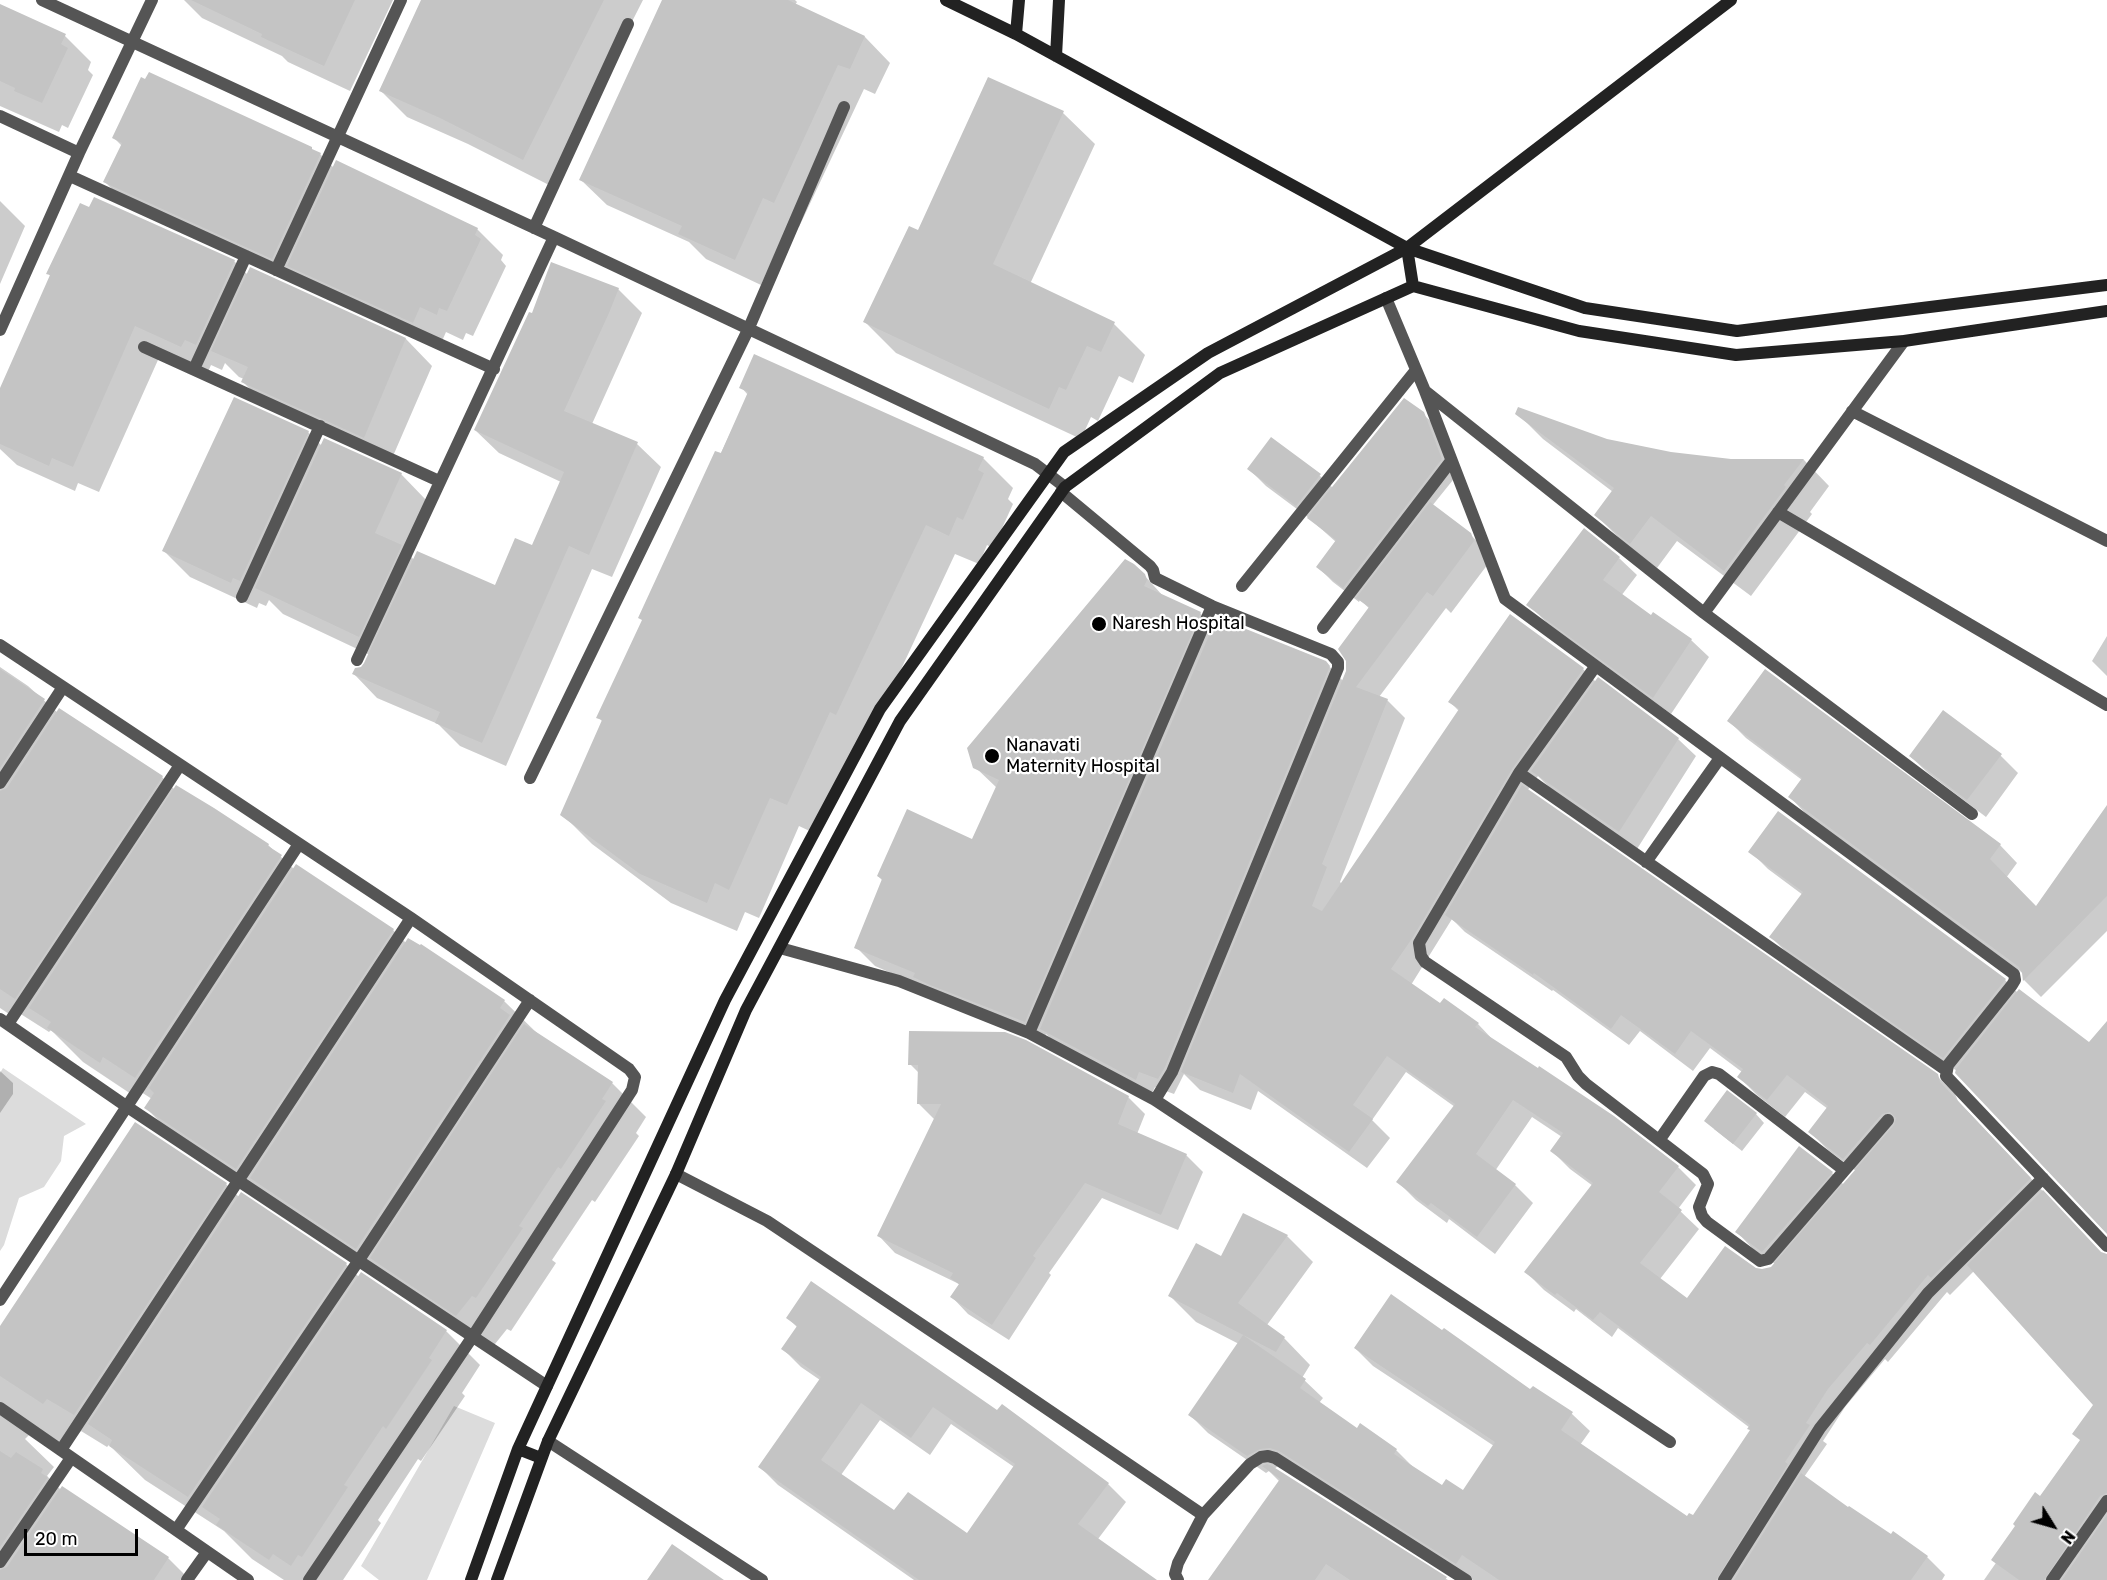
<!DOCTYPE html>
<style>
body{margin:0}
#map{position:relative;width:2107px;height:1580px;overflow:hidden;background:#fff;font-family:Rubik,sans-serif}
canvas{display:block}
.north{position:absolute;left:2023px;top:1496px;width:60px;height:60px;-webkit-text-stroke:4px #fff;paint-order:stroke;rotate:127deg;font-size:16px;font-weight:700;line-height:24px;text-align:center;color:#000}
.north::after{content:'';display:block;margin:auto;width:21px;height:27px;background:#000;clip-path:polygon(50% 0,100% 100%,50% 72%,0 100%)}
.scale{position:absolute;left:24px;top:1529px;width:114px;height:27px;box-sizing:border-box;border:3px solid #000;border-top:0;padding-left:8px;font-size:18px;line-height:21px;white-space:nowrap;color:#000;-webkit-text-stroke:4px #fff;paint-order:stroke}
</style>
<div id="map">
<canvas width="2107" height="1580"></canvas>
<div class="north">N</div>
<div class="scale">20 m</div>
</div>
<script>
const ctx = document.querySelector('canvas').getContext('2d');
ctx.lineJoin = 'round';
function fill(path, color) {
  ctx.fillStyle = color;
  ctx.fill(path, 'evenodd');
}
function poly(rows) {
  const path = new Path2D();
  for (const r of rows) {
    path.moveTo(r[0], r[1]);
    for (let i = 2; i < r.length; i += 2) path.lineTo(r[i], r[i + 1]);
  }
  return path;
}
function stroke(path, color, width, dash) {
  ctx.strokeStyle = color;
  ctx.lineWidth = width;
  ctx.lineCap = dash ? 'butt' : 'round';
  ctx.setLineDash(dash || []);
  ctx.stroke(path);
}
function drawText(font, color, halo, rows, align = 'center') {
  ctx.font = font + ' Rubik,sans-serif';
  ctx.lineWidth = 4.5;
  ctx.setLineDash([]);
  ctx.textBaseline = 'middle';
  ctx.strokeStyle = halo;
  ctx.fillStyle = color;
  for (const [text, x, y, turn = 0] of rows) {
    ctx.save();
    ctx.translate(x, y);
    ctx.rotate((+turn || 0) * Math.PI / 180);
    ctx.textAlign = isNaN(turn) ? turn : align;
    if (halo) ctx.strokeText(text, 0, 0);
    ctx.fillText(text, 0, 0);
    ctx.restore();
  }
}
fill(poly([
 [3,1068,86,1124,64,1136,61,1161,44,1187,19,1198,4,1245,0,1251,0,1073],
 [454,1406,495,1423,427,1580,379,1580,361,1566]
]), '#dcdcdc');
fill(poly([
 [184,0,393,0,350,91,288,62,282,56,202,18],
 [423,0,643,0,549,185,468,144,407,117,381,91],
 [664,0,795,0,797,2,795,5,865,37,890,63,875,94,864,89,799,227,789,222,761,285,706,259,689,242,607,205,581,180],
 [0,6,65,36,91,62,88,70,93,75,68,128,62,125,59,132,0,106],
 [989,79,1063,113,1095,144,1030,284,1114,324,1145,355,1133,383,1119,376,1098,421,1091,417,1081,439,896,353,865,322,919,232],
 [114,138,315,152,320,154,334,168,477,229,503,255,501,260,506,266,473,336,466,333,463,340,446,332,439,348,131,208,105,182,122,146],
 [0,201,25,226,0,284],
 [234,261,248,275,251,269,406,339,432,366,390,463,269,408,243,382,244,379,239,377,225,363,222,370,211,365,208,372,162,351,99,492,78,483,75,491,17,465,0,449,0,390,51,277,48,273],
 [618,289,642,313,592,424,637,444,661,467,612,577,592,569,506,766,460,746,438,724,377,698,354,674,362,668,370,655,283,614,269,600,266,606,259,603,257,608,190,577,164,551,308,432,322,446,401,474,427,501,405,550,414,560,496,587,532,547,561,482,499,453,475,430],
 [741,387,983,458,1013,488,1008,499,1013,504,993,548,987,545,979,564,955,554,866,744,816,834,799,826,759,918,745,912,737,931,671,903,592,844,562,814,603,722,598,717,748,395],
 [1517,413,1606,441,1670,454,1731,461,1804,460,1829,486,1810,512,1812,514,1751,596,1677,541,1657,568,1622,541,1596,515,1613,492,1543,439],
 [1423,414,1439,429,1457,475,1432,506,1470,534,1488,553,1491,560,1451,613,1446,608,1379,697,1387,700,1405,718,1340,882,1342,884,1459,711,1450,702,1583,669,1596,682,1678,739,1696,756,1637,849,1550,788,1538,776,1527,791,1937,1076,1955,1094,1958,1101,2102,1254,2107,1255,2107,1580,1984,1580,2081,1441,2095,1405,1974,1271,1950,1295,1947,1292,1888,1362,1885,1359,1845,1407,1823,1441,1827,1444,1804,1477,1849,1509,1891,1536,1893,1533,1927,1557,1945,1575,1942,1580,1473,1580,1299,1469,1278,1466,1273,1470,1448,1580,1211,1580,1280,1482,1269,1471,1266,1473,1208,1433,1190,1415,1239,1344,1196,1322,1170,1296,1222,1258,1287,1236,1313,1262,1267,1325,1284,1338,1310,1365,1302,1378,1323,1398,1319,1403,1357,1430,1360,1425,1396,1450,1414,1468,1443,1487,1464,1493,1494,1446,1373,1366,1355,1348,1531,1391,1572,1414,1590,1431,1580,1445,1688,1518,1693,1517,1752,1431,1750,1428,1618,1328,1612,1337,1576,1309,1574,1312,1544,1290,1526,1272,1593,1186,1570,1169,1552,1151,1562,1137,1532,1117,1495,1171,1515,1185,1533,1203,1495,1254,1449,1219,1447,1223,1416,1200,1398,1182,1455,1107,1406,1072,1372,1120,1390,1138,1367,1168,1258,1091,1251,1110,1200,1090,1184,1074,1174,1094,1155,1087,1151,1095,1057,1045,1046,1034,1044,1040,875,966,856,947,883,881,878,876,973,841,997,788,975,767,1144,575,1164,597,1200,613,1214,627,1325,662,1343,681,1370,609,1360,600,1359,602,1333,582,1318,567,1336,542,1309,518,1266,486,1249,469,1271,439,1320,476,1333,488],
 [1452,919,1465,932,1552,991,1553,990,1629,1045,1640,1031,1693,1071,1710,1048,1742,1072,1739,1077,1757,1095,1785,1117,1805,1092,1828,1109,1810,1132,1828,1150,1856,1171,1844,1185,1832,1173,1737,1232,1754,1250,1775,1264,1771,1268,1762,1271,1755,1269,1687,1300,1660,1279,1699,1229,1678,1209,1696,1185,1678,1167,1613,1117,1495,1042,1478,1024,1440,1005,1411,985],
 [1619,558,1637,575,1621,596,1651,618,1654,614,1691,640,1709,657,1671,714,1546,622,1528,604],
 [2107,636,2107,676,2092,661],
 [0,667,28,686,58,713,162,777,175,790,268,845,294,869,393,930,406,943,504,1001,539,1035,612,1083,646,1117,636,1133,639,1136,595,1202,592,1200,552,1260,556,1263,511,1331,507,1329,491,1349,180,1142,146,1108,152,1099,138,1090,134,1096,83,1062,51,1030,49,1032,16,1011,12,1016,0,1008],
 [1943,712,2001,756,2018,773,1986,817,1928,773,1910,756],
 [1729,721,2000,845,2017,863,2006,878,2036,908,2107,816,2107,931,2041,997,2024,980,2024,974,1807,815,1790,797,1802,780,1746,738],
 [1750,851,2005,980,2018,993,2089,1045,2107,1023,2107,1232,1957,1071,1788,954,1771,937,1803,895,1768,869],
 [910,1033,1128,1097,1145,1114,1137,1134,1186,1155,1203,1172,1178,1230,1102,1198,1049,1273,1051,1275,1009,1340,968,1314,952,1297,960,1285,957,1283,895,1253,879,1236,935,1120,918,1103,919,1073,910,1064],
 [0,1071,13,1083,13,1094,0,1113],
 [1756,1114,1764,1123,1742,1151,1714,1129],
 [226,1184,239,1197,346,1264,359,1277,446,1331,480,1365,462,1393,465,1396,421,1461,418,1459,378,1520,381,1523,343,1580,284,1580,252,1559,224,1531,145,1480,109,1445,107,1447,81,1431,65,1452,31,1433,25,1439,54,1467,47,1476,61,1490,168,1558,190,1580,0,1580,0,1328],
 [788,1318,997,1412,1108,1484,1126,1502,1098,1539,1155,1580,914,1580,778,1485,760,1467,820,1380,801,1367,783,1349,798,1328],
 [880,1420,930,1455,951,1424,1014,1467,967,1535,895,1512,841,1475]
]), '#0003');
fill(poly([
 [191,0,355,0,324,66,261,37,262,34],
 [421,0,604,0,523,160,440,118,379,91],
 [662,0,788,0,865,36,850,69,838,65,774,203,763,198,735,260,678,234,682,226,579,180],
 [0,4,66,34,61,44,68,48,42,103,14,91,15,88,0,81],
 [149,72,312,147,312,149,321,153,272,259,103,182,122,143,112,138,141,77,145,79],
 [988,77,1064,111,993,264,1115,322,1101,352,1087,346,1066,390,1059,387,1049,409,863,322,909,226,918,230],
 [336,160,478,228,475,235,481,239,447,311,439,308,437,315,420,307,413,323,287,266],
 [94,197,235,260,196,345,185,340,181,347,135,326,73,467,52,458,49,466,0,444,0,388,50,275,46,274,80,203,89,207],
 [551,262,619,288,609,313,564,411,638,442,589,555,569,546,482,743,435,723,440,712,352,674,355,668,361,667,364,663,417,551,495,585,515,538,532,545,564,472,474,430,529,312,532,313],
 [250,267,406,338,364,438,241,382,248,367,211,351],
 [754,354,984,457,978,470,984,473,963,520,957,517,949,536,926,525,836,715,830,712,787,805,770,798,729,890,715,883,707,903,640,874,560,815,602,720,596,718,642,620,638,618,715,451,721,453,748,392,739,388],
 [234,397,309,431,240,581,233,578,231,583,162,551],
 [1404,398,1424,412,1442,459,1343,588,1316,567,1336,540,1307,518],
 [1518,407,1607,439,1671,452,1731,459,1804,459,1784,485,1786,487,1724,571,1651,516,1630,544,1594,515,1614,488,1515,414],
 [1271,437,1321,474,1296,506,1247,469],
 [324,438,402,473,375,533,402,545,359,637,255,588],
 [1430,502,1471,533,1474,541,1433,596,1427,592,1356,687,1388,699,1322,864,1327,867,1312,906,1322,911,1459,709,1448,702,1510,614,1584,668,1512,769,1413,937,1391,969,1440,1003,1444,998,1479,1023,1475,1027,1538,1068,1539,1066,1614,1116,1679,1166,1659,1192,1682,1210,1640,1263,1687,1298,1725,1246,1756,1268,1762,1269,1771,1267,1894,1125,1896,1118,1890,1112,1882,1114,1843,1159,1808,1132,1828,1106,1787,1075,1767,1100,1737,1077,1743,1069,1691,1031,1675,1054,1621,1015,1611,1029,1534,973,1533,975,1445,915,1522,785,1938,1074,1940,1082,2031,1178,1931,1278,1928,1275,1870,1345,1867,1343,1828,1389,1806,1423,1810,1425,1785,1462,1788,1464,1716,1580,1499,1580,1462,1555,1456,1564,1279,1451,1270,1448,1260,1449,1247,1456,1188,1415,1243,1335,1306,1379,1300,1388,1357,1428,1360,1423,1397,1449,1394,1454,1442,1485,1446,1479,1463,1490,1495,1442,1354,1348,1391,1294,1442,1330,1444,1328,1530,1389,1533,1386,1573,1412,1561,1430,1687,1516,1689,1513,1693,1515,1750,1430,1747,1429,1750,1425,1600,1312,1593,1320,1557,1293,1555,1295,1524,1272,1593,1183,1550,1151,1563,1133,1513,1100,1476,1154,1516,1184,1477,1237,1431,1203,1428,1206,1396,1182,1455,1104,1387,1056,1353,1105,1373,1119,1349,1152,1240,1074,1233,1093,1181,1072,1346,671,1346,661,1338,649,1369,607,1356,598],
 [1584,528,1620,557,1603,580,1651,615,1653,612,1692,639,1653,698,1526,605],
 [1125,559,1134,564,1145,574,1147,580,1144,586,1201,612,1025,1022,930,985,913,977,915,973,854,948,882,879,877,876,907,809,972,839,999,780,973,768,967,748],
 [1216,619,1220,621,1221,619,1326,661,1330,666,1165,1067,1158,1079,1139,1072,1136,1080,1040,1029],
 [0,669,45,699,0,768],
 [1765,669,2001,844,1990,859,2036,906,2107,805,2107,896,2023,981,2022,973,2019,967,1788,797,1802,778,1727,721],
 [1598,677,1679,738,1619,832,1531,771],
 [59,708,163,776,15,999,0,989,0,791,7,788],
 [1943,710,2002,754,1967,800,1909,756],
 [176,785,214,808,269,844,268,846,282,855,135,1078,103,1057,100,1063,47,1028,51,1022,29,1008],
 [1778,811,2006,979,1943,1058,1769,937,1803,892,1748,852],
 [296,864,394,929,236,1169,144,1108,154,1093,149,1088],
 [408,938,420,945,421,944,505,1000,500,1008,510,1015,356,1249,250,1178],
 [2019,989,2089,1042,2107,1021,2107,1234,1955,1073,1956,1069],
 [524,1024,613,1082,602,1099,606,1101,561,1169,558,1167,519,1226,523,1228,476,1298,472,1296,456,1316,370,1258],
 [909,1031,1005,1032,1026,1040,1129,1096,1118,1124,1187,1154,1161,1215,1085,1183,1033,1256,1036,1258,992,1325,950,1297,959,1284,950,1278,953,1273,877,1236,941,1104,917,1104,918,1065,908,1065],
 [1727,1090,1757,1113,1733,1144,1704,1121],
 [135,1122,227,1183,74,1415,47,1399,43,1404,0,1376,0,1326],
 [1799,1146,1833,1172,1762,1252,1735,1232],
 [2043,1190,2101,1252,2107,1254,2107,1493,2100,1496,2044,1580,2019,1580,1991,1560,2015,1526,2013,1524,2035,1492,2040,1496,2080,1440,2072,1434,2093,1405,1967,1265],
 [241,1192,347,1263,188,1497,109,1446,112,1440,88,1424],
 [1243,1213,1288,1235,1238,1303,1285,1337,1276,1352,1168,1296,1196,1243,1221,1256],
 [361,1272,447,1330,429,1358,432,1360,386,1429,383,1426,344,1485,348,1487,302,1557,298,1555,291,1566,273,1554,269,1560,216,1525,220,1519,202,1507],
 [811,1281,997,1410,1002,1404,1109,1483,1078,1524,1157,1580,919,1580,758,1467,821,1377,781,1349,797,1326,786,1318],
 [861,1403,911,1438,933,1407,1015,1464,967,1533,908,1492,894,1510,821,1460],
 [0,1451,11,1458,16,1452,43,1469,41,1473,48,1477,0,1547],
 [1267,1464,1272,1466,1447,1577,1445,1580,1350,1580,1326,1564,1315,1580,1208,1580,1280,1479,1262,1466],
 [1801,1473,1848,1507,1849,1506,1891,1534,1893,1531,1928,1556,1911,1580,1734,1580],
 [62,1486,169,1557,154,1580,0,1580,0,1570,7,1567],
 [2107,1515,2107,1580,2062,1580],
 [672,1544,724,1580,647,1580]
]), '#c4c4c4');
stroke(poly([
 [42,0,554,237,1035,464,1065,487],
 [0,116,79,153],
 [70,176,494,369],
 [534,228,628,24],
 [276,270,401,0],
 [1386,298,1425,391,1505,599,2014,974,2015,980,2012,985,1948,1065,1946,1076,2107,1246],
 [0,330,79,153,152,0],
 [144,347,439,481],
 [194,369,246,256],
 [1425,391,1704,613,1904,341],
 [1852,411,2107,541],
 [1061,492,1150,566,1153,570,1155,578,1212,606,1331,654,1338,662,1338,668,1172,1072,1155,1100],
 [1778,512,2107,705],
 [1242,586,1416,370],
 [242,597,320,426],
 [1704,613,1972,814],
 [1323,628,1451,461],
 [0,645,411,918,629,1069,635,1077,632,1090,473,1336,309,1580],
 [357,660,554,237],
 [1595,667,1519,773,1946,1070],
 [1519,773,1419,943,1421,956,1425,962,1566,1057,1578,1076,1586,1084,1703,1174,1708,1184,1699,1207,1702,1216,1707,1222,1760,1261,1768,1259,1888,1120],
 [530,778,748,330,844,107],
 [0,783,63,687],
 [1646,862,1720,758],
 [780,948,899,981,1029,1033,1155,1100,1670,1442],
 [0,1019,126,1106,547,1386],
 [8,1024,180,765],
 [1029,1033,1212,606],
 [1660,1139,1704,1076,1712,1072,1719,1074,1844,1170],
 [676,1174,767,1221,997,1375,1203,1515,1178,1563,1175,1574,1178,1580],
 [0,1300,299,844],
 [0,1408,248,1580],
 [548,1441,762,1580],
 [61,1450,411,918],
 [1203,1515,1250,1464,1261,1457,1268,1456,1275,1458,1466,1580],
 [176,1530,359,1260,530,1000],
 [0,1562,71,1458],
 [187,1580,207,1552],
 [1724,1580,1820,1428,1928,1293,2043,1178],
 [2052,1580,2107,1501]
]), '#555', 12);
stroke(poly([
 [946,0,1016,34,1407,248,1413,286],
 [1016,34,1019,0],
 [1056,56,1059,0],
 [1407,248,1731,0],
 [518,1449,541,1458],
 [471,1580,518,1449,725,1000,880,709,1064,452,1208,353,1407,248,1585,308,1737,331,2107,285],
 [497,1580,548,1441,676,1174,746,1010,900,721,1065,487,1220,373,1413,286,1579,331,1736,355,1904,341,2107,311]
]), '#222', 12);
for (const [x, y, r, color] of [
 [1099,624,8,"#000"],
 [992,756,8,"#000"]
]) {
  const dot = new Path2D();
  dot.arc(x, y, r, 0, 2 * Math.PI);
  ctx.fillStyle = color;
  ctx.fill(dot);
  stroke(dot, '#fff', 2);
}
drawText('18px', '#000', '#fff', [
 ["Naresh Hospital",1112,624],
 ["Nanavati",1006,746],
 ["Maternity Hospital",1006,767]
], 'left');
</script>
